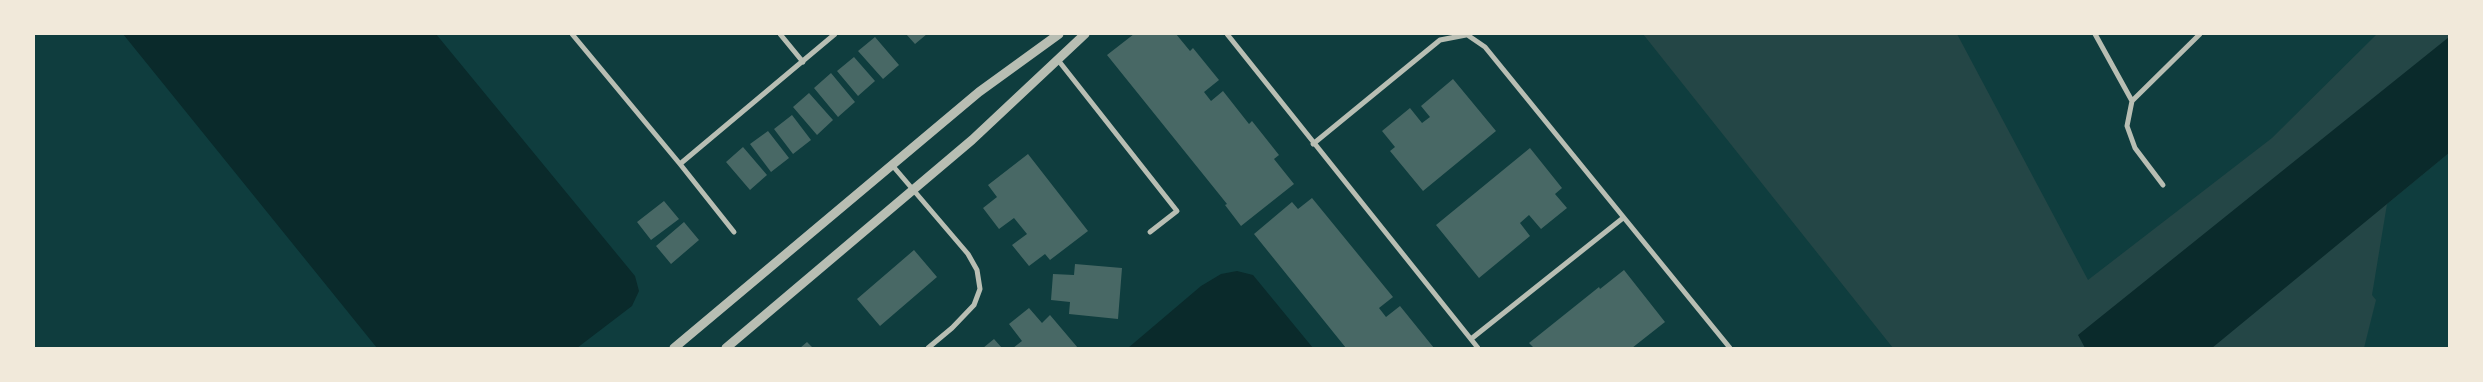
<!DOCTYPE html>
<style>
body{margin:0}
#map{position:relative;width:2483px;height:382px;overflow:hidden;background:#0f3d3e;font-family:Jost,sans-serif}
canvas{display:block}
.frame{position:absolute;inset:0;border:35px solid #f1e9da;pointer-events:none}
</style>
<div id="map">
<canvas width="2483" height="382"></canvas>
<div class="frame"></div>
</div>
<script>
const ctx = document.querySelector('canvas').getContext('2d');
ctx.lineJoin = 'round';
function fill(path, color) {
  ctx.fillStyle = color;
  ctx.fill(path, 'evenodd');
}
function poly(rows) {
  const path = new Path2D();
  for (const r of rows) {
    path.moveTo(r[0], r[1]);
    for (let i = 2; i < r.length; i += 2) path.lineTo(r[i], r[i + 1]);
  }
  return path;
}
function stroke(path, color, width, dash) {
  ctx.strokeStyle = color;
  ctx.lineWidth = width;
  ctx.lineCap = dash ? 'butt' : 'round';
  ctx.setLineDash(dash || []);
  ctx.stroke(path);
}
fill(poly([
 [1643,34,1957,34,2088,280,2272,138,2377,34,2449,34,2449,153,2387,204,2372,295,2376,300,2364,348,1893,348]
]), '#244646');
fill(poly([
 [123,34,436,34,635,276,639,291,632,306,577,348,377,348],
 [2449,37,2449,153,2212,348,2085,348,2078,335],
 [1237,271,1253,275,1313,348,1128,348,1201,286,1221,274]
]), '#0a2a2b');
fill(poly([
 [906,34,927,34,915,44],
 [1134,34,1176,34,1190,51,1193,48,1219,80,1204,92,1211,101,1223,91,1249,124,1252,121,1279,155,1274,159,1294,184,1241,226,1225,205,1227,204,1107,55],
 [875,37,899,65,883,79,858,51],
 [854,57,875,81,858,96,837,71],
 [831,73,855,102,838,117,814,88],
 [1453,79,1496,131,1423,191,1390,151,1395,147,1382,131,1410,108,1422,123,1430,117,1421,106],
 [809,93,833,120,817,135,793,107],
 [792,115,811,140,793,154,774,129],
 [768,131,789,158,771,172,750,144],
 [743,147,767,175,750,190,726,162],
 [1530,148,1562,188,1555,194,1567,208,1541,229,1529,215,1520,223,1530,236,1479,278,1436,225],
 [1028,154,1088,231,1050,260,1045,254,1029,266,1012,245,1027,234,1014,218,999,229,983,208,997,197,988,185],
 [1312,198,1393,297,1379,308,1386,317,1400,306,1434,348,1346,348,1254,234,1292,202,1298,209],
 [664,201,679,219,651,240,637,222],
 [684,222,699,240,671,264,656,246],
 [914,250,937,277,880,326,857,299],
 [1075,264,1122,268,1118,319,1069,314,1070,302,1051,300,1053,274,1074,275],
 [1624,270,1665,322,1632,348,1534,348,1529,343,1599,287,1600,289],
 [1029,308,1042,323,1050,315,1078,348,1013,348,1022,341,1009,324],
 [994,339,1002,348,983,348],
 [807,342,813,348,800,348]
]), '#486865');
stroke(poly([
 [572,34,680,164,734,232],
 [780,34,803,62],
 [1227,34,1478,348],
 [1466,34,1485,47,1730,348],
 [2095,34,2132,101,2127,126,2135,148,2163,185],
 [1058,60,1177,211,1150,232],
 [2132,101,2200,34],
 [1313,144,1440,40,1466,35],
 [680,164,835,34],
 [892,165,968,254,977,270,980,289,974,305,952,328,928,348],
 [1471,339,1623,218]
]), '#b8beb3', 5);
stroke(poly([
 [674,348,979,92,1059,34],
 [726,348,972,140,1085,34]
]), '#b8beb3', 9);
</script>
